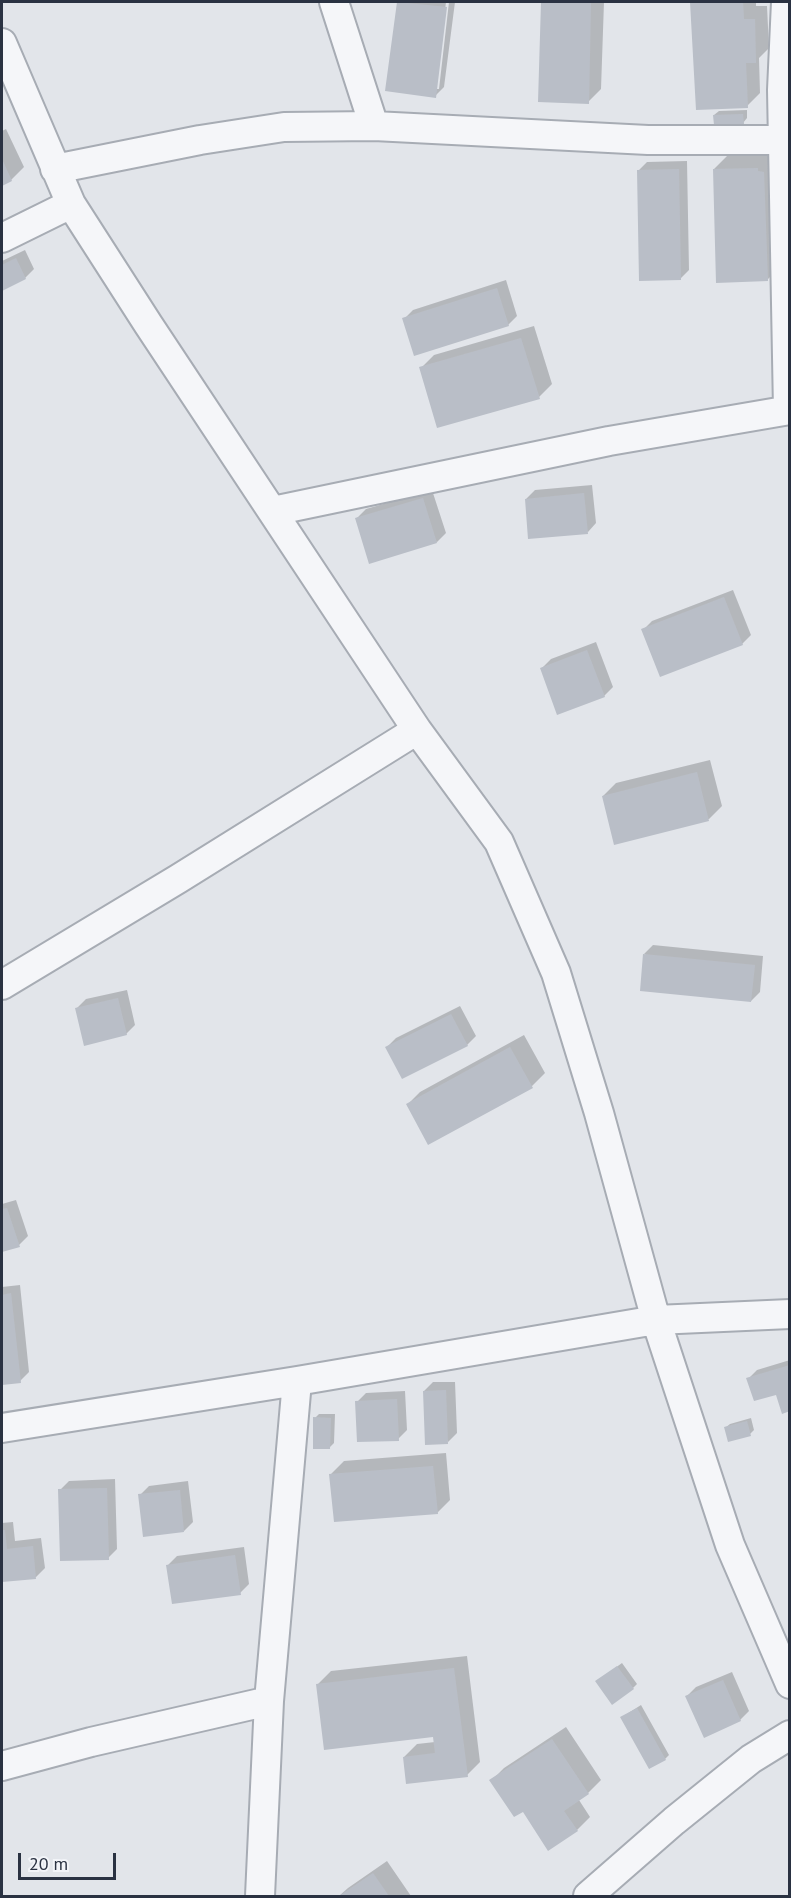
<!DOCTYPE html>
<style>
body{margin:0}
#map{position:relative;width:791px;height:1898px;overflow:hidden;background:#e2e5ea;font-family:"PT Sans",sans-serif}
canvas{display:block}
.frame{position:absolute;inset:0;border:3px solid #2a3242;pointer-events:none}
.scale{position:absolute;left:18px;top:1853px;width:98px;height:27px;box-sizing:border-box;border:3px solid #2a3242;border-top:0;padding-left:8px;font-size:18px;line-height:21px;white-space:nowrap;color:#2a3242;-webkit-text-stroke:4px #f2f4f8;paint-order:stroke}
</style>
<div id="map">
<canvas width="791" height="1898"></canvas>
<div class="frame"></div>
<div class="scale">20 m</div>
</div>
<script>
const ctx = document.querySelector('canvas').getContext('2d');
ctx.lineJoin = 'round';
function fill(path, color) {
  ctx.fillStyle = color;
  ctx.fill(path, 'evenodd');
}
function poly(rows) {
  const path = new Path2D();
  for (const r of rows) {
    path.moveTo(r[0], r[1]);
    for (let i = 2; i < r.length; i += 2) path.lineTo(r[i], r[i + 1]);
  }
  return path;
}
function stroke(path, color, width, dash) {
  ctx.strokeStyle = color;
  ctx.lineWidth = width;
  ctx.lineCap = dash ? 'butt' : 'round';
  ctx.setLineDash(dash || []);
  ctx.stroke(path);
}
fill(poly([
 [398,2,446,2,436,89,439,89,449,2,455,2,444,87,435,96,387,90],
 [542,2,604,2,601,89,588,102,540,101],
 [692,2,756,2,756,6,767,6,769,48,759,58,760,93,747,106,697,108],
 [747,110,747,118,743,123,714,115,719,111],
 [6,129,24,167,11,180,2,185,2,131],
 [770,155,780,267,767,280,714,169,727,156],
 [687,161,689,270,680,279,638,171,647,162],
 [25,250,34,269,25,278,2,289,2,261],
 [506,280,517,316,508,325,404,319,413,310],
 [534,326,552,384,539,397,421,368,434,355],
 [592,485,596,523,588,532,526,499,535,490],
 [432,490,446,533,437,542,357,518,366,509],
 [733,590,751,635,742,644,643,630,652,621],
 [596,642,613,687,604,696,542,668,551,659],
 [710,760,722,806,709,819,615,843,603,796,616,783],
 [653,945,763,956,760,992,751,1001,644,954],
 [127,990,135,1025,126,1034,77,1008,86,999],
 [460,1006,476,1036,467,1045,387,1047,396,1038],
 [524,1035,545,1073,532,1086,429,1143,407,1105,420,1092],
 [16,1200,28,1236,19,1245,2,1251,2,1204],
 [20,1285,29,1372,20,1381,2,1383,2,1287],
 [790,1360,790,1410,777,1393,748,1379,757,1370],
 [433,1382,455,1382,457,1433,448,1442,424,1391],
 [405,1391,407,1430,398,1439,357,1402,366,1393],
 [319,1414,335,1414,334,1443,330,1447,315,1418],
 [751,1418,754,1430,750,1434,725,1428,730,1424],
 [446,1453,450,1500,437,1513,331,1474,344,1461],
 [115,1479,117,1549,108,1558,60,1490,69,1481],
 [188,1481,193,1522,184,1531,140,1495,149,1486],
 [13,1522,15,1541,41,1538,45,1568,36,1577,2,1581,2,1523],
 [244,1547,249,1584,240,1593,168,1565,177,1556],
 [467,1656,480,1762,467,1775,404,1757,417,1744,435,1742,435,1736,318,1684,331,1671],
 [622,1663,637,1684,633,1688,597,1681],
 [732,1672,749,1711,740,1720,687,1696,696,1687],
 [641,1705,669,1755,665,1759,622,1717],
 [566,1727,601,1780,588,1793,579,1800,590,1817,577,1830,491,1781,504,1768],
 [387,1861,411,1896,339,1896,348,1888]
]), '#0003');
fill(poly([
 [397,2,447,7,436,98,385,91],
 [541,2,591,2,589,104,538,102],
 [690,2,743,2,744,19,755,19,756,63,746,63,748,108,696,110],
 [743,114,744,124,714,125,713,115],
 [2,159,12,181,2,186],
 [758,168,758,171,764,172,768,281,716,283,713,169],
 [679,169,681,280,639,281,637,170],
 [16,258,26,279,2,291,2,265],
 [497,288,509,326,414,356,402,318],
 [521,338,540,399,437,428,419,367],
 [584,493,588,534,528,539,525,499],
 [423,498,437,543,369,564,355,518],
 [724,597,743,645,660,677,641,629],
 [587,650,605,697,557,715,540,668],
 [697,772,709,821,614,845,602,796],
 [643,954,755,965,751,1002,640,991],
 [118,998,127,1035,84,1046,75,1008],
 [451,1014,468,1046,402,1079,385,1047],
 [510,1047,533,1088,428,1145,406,1104],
 [7,1208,20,1247,2,1252,2,1209],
 [11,1293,21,1383,2,1385,2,1295],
 [790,1365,790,1411,782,1414,776,1395,754,1401,746,1378],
 [446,1390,448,1444,425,1445,423,1391],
 [397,1399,399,1441,357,1442,355,1401],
 [313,1417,331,1418,330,1449,313,1449],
 [747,1421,751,1436,728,1442,724,1427],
 [433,1466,438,1514,334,1522,329,1474],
 [107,1488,109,1560,60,1561,58,1489],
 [180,1490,184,1532,143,1537,138,1494],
 [2,1530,5,1530,7,1549,33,1546,36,1579,2,1582],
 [235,1555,241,1595,172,1604,166,1565],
 [617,1666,634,1689,612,1705,595,1681],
 [454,1668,468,1777,406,1784,403,1757,435,1753,433,1737,324,1750,316,1684],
 [723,1680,741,1721,704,1738,685,1696],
 [637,1708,666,1760,649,1769,620,1717],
 [552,1739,589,1794,564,1811,578,1831,548,1851,523,1812,514,1817,489,1780],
 [373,1873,389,1896,339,1896]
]), '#b9bec7');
const street = poly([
 [334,2,374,126],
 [786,2,782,90,788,410],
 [2,43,71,204,148,324,417,730,499,842,556,973,599,1113,656,1320,730,1545,790,1684],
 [55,169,200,140,284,127,374,126,648,140,783,140],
 [2,238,71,204],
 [273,511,609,441,790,410],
 [2,985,178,879,417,730],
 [2,1428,297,1381,656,1320,790,1314],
 [2,1766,91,1742,269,1701],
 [260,1896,269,1701,297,1381],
 [588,1896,674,1821,751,1759,790,1735]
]);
stroke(street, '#a7acb4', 32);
stroke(street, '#f5f6f9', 28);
</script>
